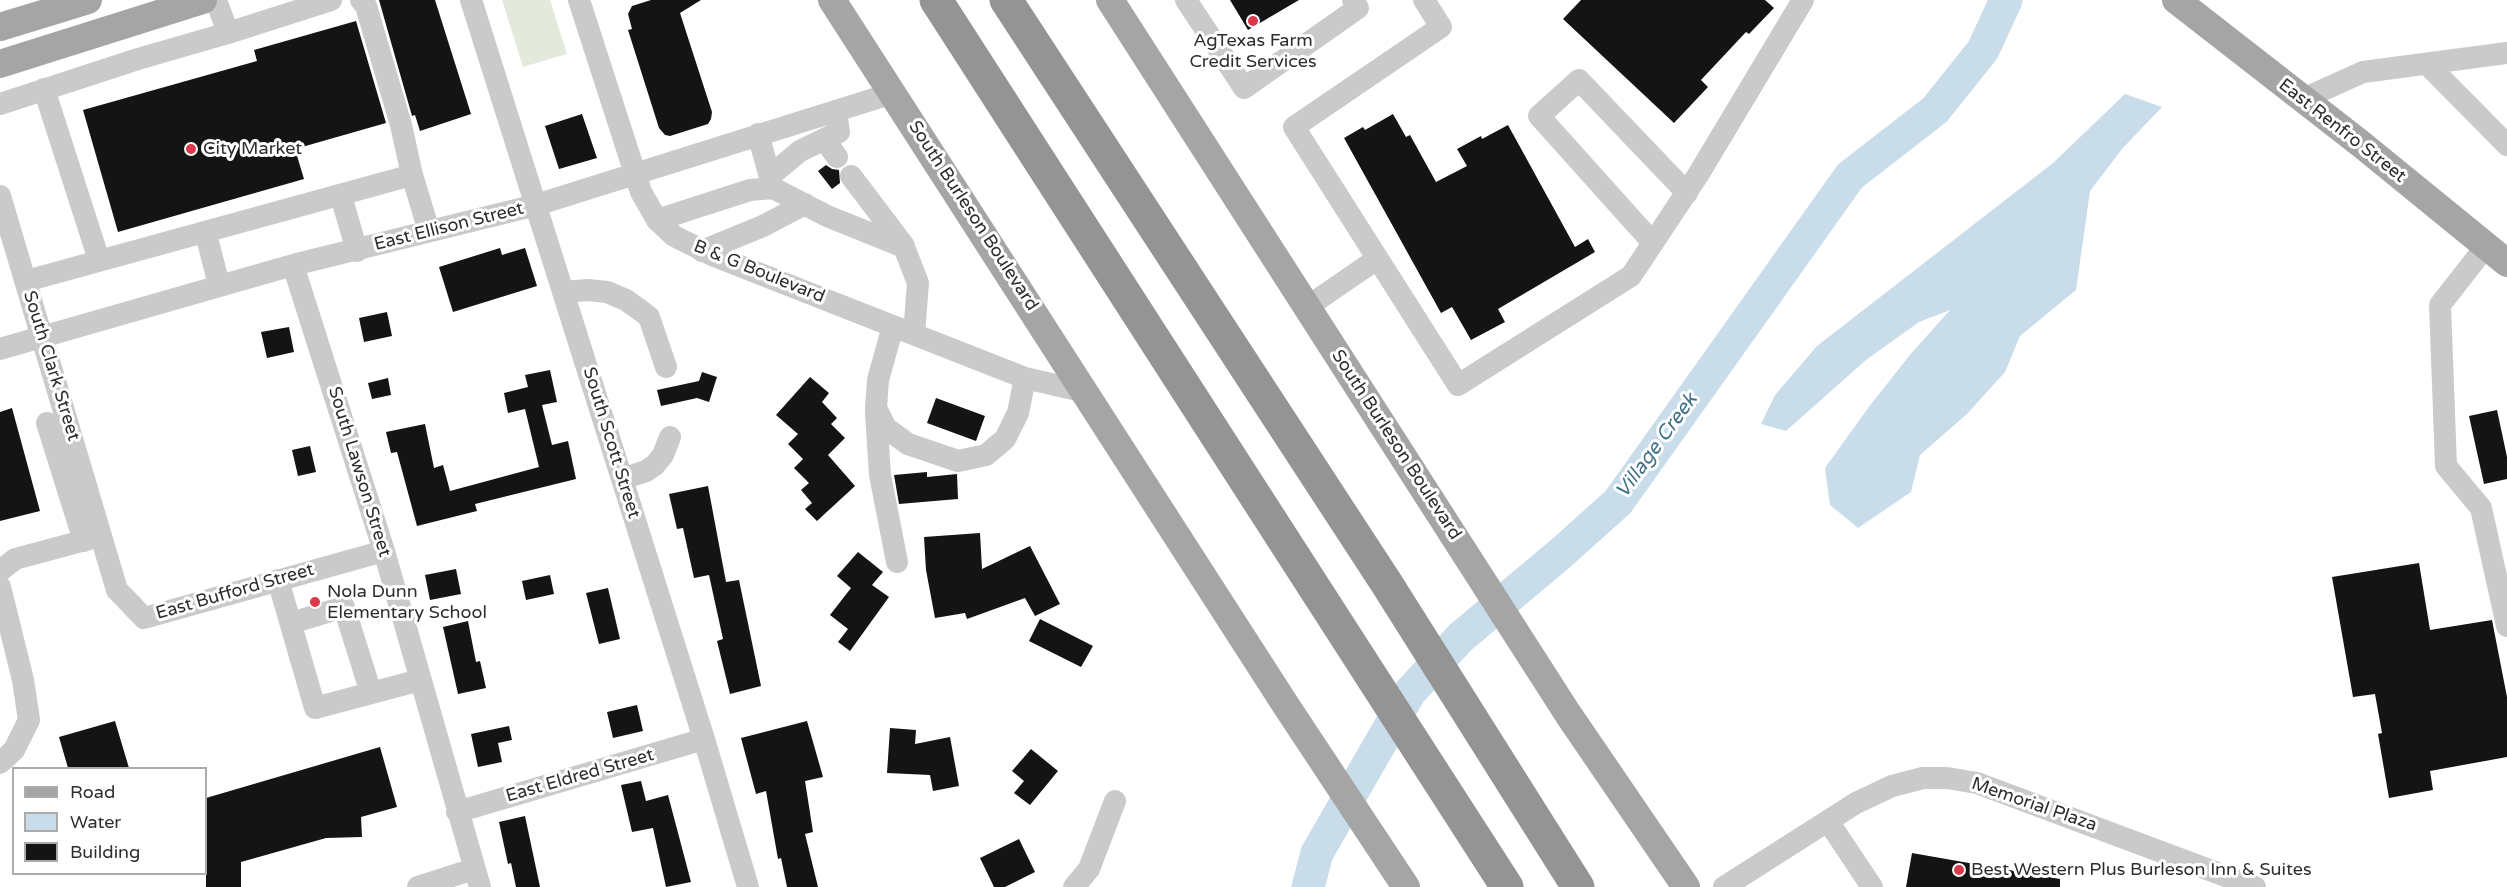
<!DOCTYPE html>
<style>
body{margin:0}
#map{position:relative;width:2507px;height:887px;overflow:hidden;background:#fff;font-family:"Varela Round",sans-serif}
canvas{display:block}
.legend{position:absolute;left:12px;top:767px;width:195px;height:108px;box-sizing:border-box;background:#fff;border:2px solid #ababab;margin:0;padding:8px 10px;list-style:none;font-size:18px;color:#2d2d2d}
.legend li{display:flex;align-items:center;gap:12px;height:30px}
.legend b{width:30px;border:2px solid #ababab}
</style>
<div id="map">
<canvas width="2507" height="887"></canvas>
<ul class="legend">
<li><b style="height:8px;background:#a5a5a5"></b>Road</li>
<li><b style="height:16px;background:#c8dde9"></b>Water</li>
<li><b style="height:16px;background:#141414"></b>Building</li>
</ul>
</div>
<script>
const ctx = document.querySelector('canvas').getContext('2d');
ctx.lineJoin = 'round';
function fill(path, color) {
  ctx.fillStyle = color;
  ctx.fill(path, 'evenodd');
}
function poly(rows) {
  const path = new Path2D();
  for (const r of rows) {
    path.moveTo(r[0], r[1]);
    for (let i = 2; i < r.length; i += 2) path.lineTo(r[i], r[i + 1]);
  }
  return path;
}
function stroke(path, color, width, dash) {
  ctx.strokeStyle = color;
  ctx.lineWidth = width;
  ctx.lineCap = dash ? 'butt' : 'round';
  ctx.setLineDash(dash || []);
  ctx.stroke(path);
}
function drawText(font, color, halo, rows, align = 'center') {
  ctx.font = font + ' "Varela Round",sans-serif';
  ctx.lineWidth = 6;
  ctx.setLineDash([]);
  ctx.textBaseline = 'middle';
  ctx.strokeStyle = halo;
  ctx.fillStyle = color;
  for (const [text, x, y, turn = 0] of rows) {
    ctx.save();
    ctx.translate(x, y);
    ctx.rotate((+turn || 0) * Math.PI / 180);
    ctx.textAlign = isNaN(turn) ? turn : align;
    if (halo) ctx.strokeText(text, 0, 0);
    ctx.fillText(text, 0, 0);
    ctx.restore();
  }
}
fill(poly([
 [502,0,550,0,567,54,523,67]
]), '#e3eadb');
fill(poly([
 [2125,94,2162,107,2122,149,2090,191,2076,290,2020,336,2005,372,1967,414,1920,455,1911,492,1858,528,1830,505,1825,468,1868,408,1909,356,1950,310,1919,322,1866,360,1786,431,1761,424,1775,395,1817,346,2053,163]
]), '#c8dde9');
stroke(poly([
 [1308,887,1317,853,1410,692,1461,637,1560,554,1618,502,1850,176,1935,110,1983,50,2006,0]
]), '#c8dde9', 33);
fill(poly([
 [379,0,435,0,471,114,420,131,415,115,412,116],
 [651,0,701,0,680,13,712,112,711,119,708,124,670,136,665,135,659,128,628,30,632,29,628,14,632,6],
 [1230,0,1299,0,1248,30],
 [1581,0,1765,0,1774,8,1749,34,1746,32,1701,80,1708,87,1674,123,1563,19],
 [356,21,386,123,295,149,304,179,118,232,83,110,257,61,254,50],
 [582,114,597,158,559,169,545,126],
 [1393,114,1406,137,1410,135,1436,182,1467,166,1457,149,1481,136,1482,139,1508,125,1575,247,1588,239,1595,252,1498,309,1505,322,1471,340,1452,307,1441,313,1344,138,1363,127,1365,130],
 [826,165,832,169,839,170,840,183,832,189,818,171],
 [500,248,502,255,525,248,537,286,453,312,439,267],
 [387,312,392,336,364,342,359,318],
 [289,327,294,352,267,358,261,332],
 [550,370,557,402,542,405,552,445,568,441,576,479,475,504,477,511,417,526,397,452,391,453,386,432,425,424,434,468,443,465,450,491,539,467,525,409,508,413,504,393,528,387,525,375],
 [702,372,717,377,709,402,697,398,661,406,657,390,699,381],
 [810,377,829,393,822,402,837,418,831,424,845,438,828,455,855,486,817,521,805,509,812,503,801,490,809,483,794,468,803,459,788,444,798,434,776,415],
 [388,378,391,395,372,399,368,383],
 [936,398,985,416,976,441,927,423],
 [12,408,40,511,0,521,0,412],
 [2497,410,2507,457,2507,479,2484,484,2469,416],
 [310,446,316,472,298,476,292,450],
 [927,472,927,477,957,474,958,499,899,504,894,475],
 [708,486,726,582,739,580,761,686,730,694,717,641,723,639,709,575,694,578,683,528,677,529,669,494],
 [980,533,982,569,1030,546,1060,604,1035,616,1025,598,967,619,965,613,935,618,926,570,924,537],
 [858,552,883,572,872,585,889,597,850,651,838,642,848,629,830,615,851,588,837,576],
 [2419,563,2430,630,2492,620,2507,697,2507,757,2430,771,2433,790,2389,798,2378,734,2382,733,2375,694,2353,697,2332,577],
 [456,569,461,594,430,600,425,575],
 [550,575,554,594,526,600,522,581],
 [608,588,620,639,599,644,586,593],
 [1040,619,1093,646,1081,667,1029,641],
 [468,621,476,662,480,661,486,688,458,694,443,627],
 [637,705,643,731,613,738,607,712],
 [115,721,129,768,68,768,59,737],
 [807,721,823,777,805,781,813,832,805,834,818,887,787,887,781,858,778,859,766,791,756,794,741,738],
 [509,726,512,740,498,743,502,762,478,767,471,734],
 [890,728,916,730,915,744,950,737,959,786,933,791,930,775,887,773],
 [380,747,397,807,361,817,362,837,326,838,241,862,241,887,206,887,206,798],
 [1031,749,1058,771,1030,805,1014,793,1024,781,1012,771],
 [641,781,646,801,668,795,691,882,666,887,653,828,632,832,621,785],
 [525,816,540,887,516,887,511,863,508,864,499,822],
 [1019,839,1035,872,1005,887,994,887,980,858],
 [1912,853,2060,879,2060,887,1906,887]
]), '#141414');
stroke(poly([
 [216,0,228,33],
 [361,0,366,6,401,125,412,175],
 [471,0,704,739,748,887],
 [579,0,641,192,657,220,674,236,712,255,1025,378,1086,392],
 [1186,0,1244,88,1358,8,1353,0],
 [1424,0,1441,27,1294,127,1458,385,1631,276,1698,175,1803,0],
 [2427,64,2507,145],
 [44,89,99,260],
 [2303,99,2363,72,2507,53],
 [0,104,138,59,228,33,331,0],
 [758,134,773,188,827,216,904,247,918,283,914,334],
 [824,139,837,157],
 [770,176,800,151,839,132,836,111],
 [851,176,904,246],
 [0,196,117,590,144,618,384,551],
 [341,196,357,251],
 [657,220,750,190,773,188],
 [206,234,219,285],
 [1653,243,1539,116,1579,80,1687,193],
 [2486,246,2440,305,2446,466,2481,508,2507,626],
 [702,251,763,226,805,204],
 [293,265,384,551,480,887],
 [26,281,412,175,429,231],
 [563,292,588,290,607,292,626,300,640,310,649,317,666,367],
 [1307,307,1377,259],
 [893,326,878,380,876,408,886,428,908,444,958,461,986,455,1005,439,1018,413,1025,378],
 [0,349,293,265,536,205,893,93],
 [876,413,880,475,897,562],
 [47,423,84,541],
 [622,479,646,471,655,465,663,455,670,437],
 [0,571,15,559,97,537],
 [278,580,315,708,420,680],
 [0,587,23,680,29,720,14,750,0,763],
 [291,623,344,607,371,693],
 [457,812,704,739],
 [1828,821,1872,887],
 [418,887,474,869],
 [1074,887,1089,869,1115,801],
 [1724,887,1856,803,1892,786,1923,778,1947,778,1977,783,2255,887]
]), '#cacaca', 22);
stroke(poly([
 [832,0,1285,704,1406,887],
 [1110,0,1568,714,1686,887],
 [2176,0,2361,144,2507,263],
 [0,27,88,0],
 [0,64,203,0]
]), '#a5a5a5', 28);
stroke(poly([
 [936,0,1507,887],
 [1006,0,1387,584,1578,887]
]), '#949494', 33);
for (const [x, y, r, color] of [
 [1253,21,6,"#db384b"],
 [191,149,6,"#db384b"],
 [315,602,6,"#db384b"],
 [1959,870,6,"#db384b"]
]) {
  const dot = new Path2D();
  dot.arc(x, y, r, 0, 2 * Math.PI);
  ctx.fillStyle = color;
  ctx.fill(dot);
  stroke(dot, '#fff', 2);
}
drawText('18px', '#2d2d2d', '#fff', [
 ["AgTexas Farm",1253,41,"center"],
 ["Credit Services",1253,62,"center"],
 ["City Market",203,149],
 ["Nola Dunn",327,592],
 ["Elementary School",327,613],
 ["Best Western Plus Burleson Inn & Suites",1971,870]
], 'left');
drawText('18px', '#2d2d2d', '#fff', [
 ["East Renfro Street",2342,131,38],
 ["South Burleson Boulevard",973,216,57],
 ["East Ellison Street",449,227,-14],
 ["B & G Boulevard",759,272,22],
 ["South Clark Street",51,366,73],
 ["South Scott Street",611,443,73],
 ["South Burleson Boulevard",1396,445,57],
 ["South Lawson Street",359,472,73],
 ["East Bufford Street",235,592,-16],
 ["East Eldred Street",580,776,-16],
 ["Memorial Plaza",2034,805,19]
]);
drawText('italic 20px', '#407089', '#fff', [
 ["Village Creek",1657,446,-54]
]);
</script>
